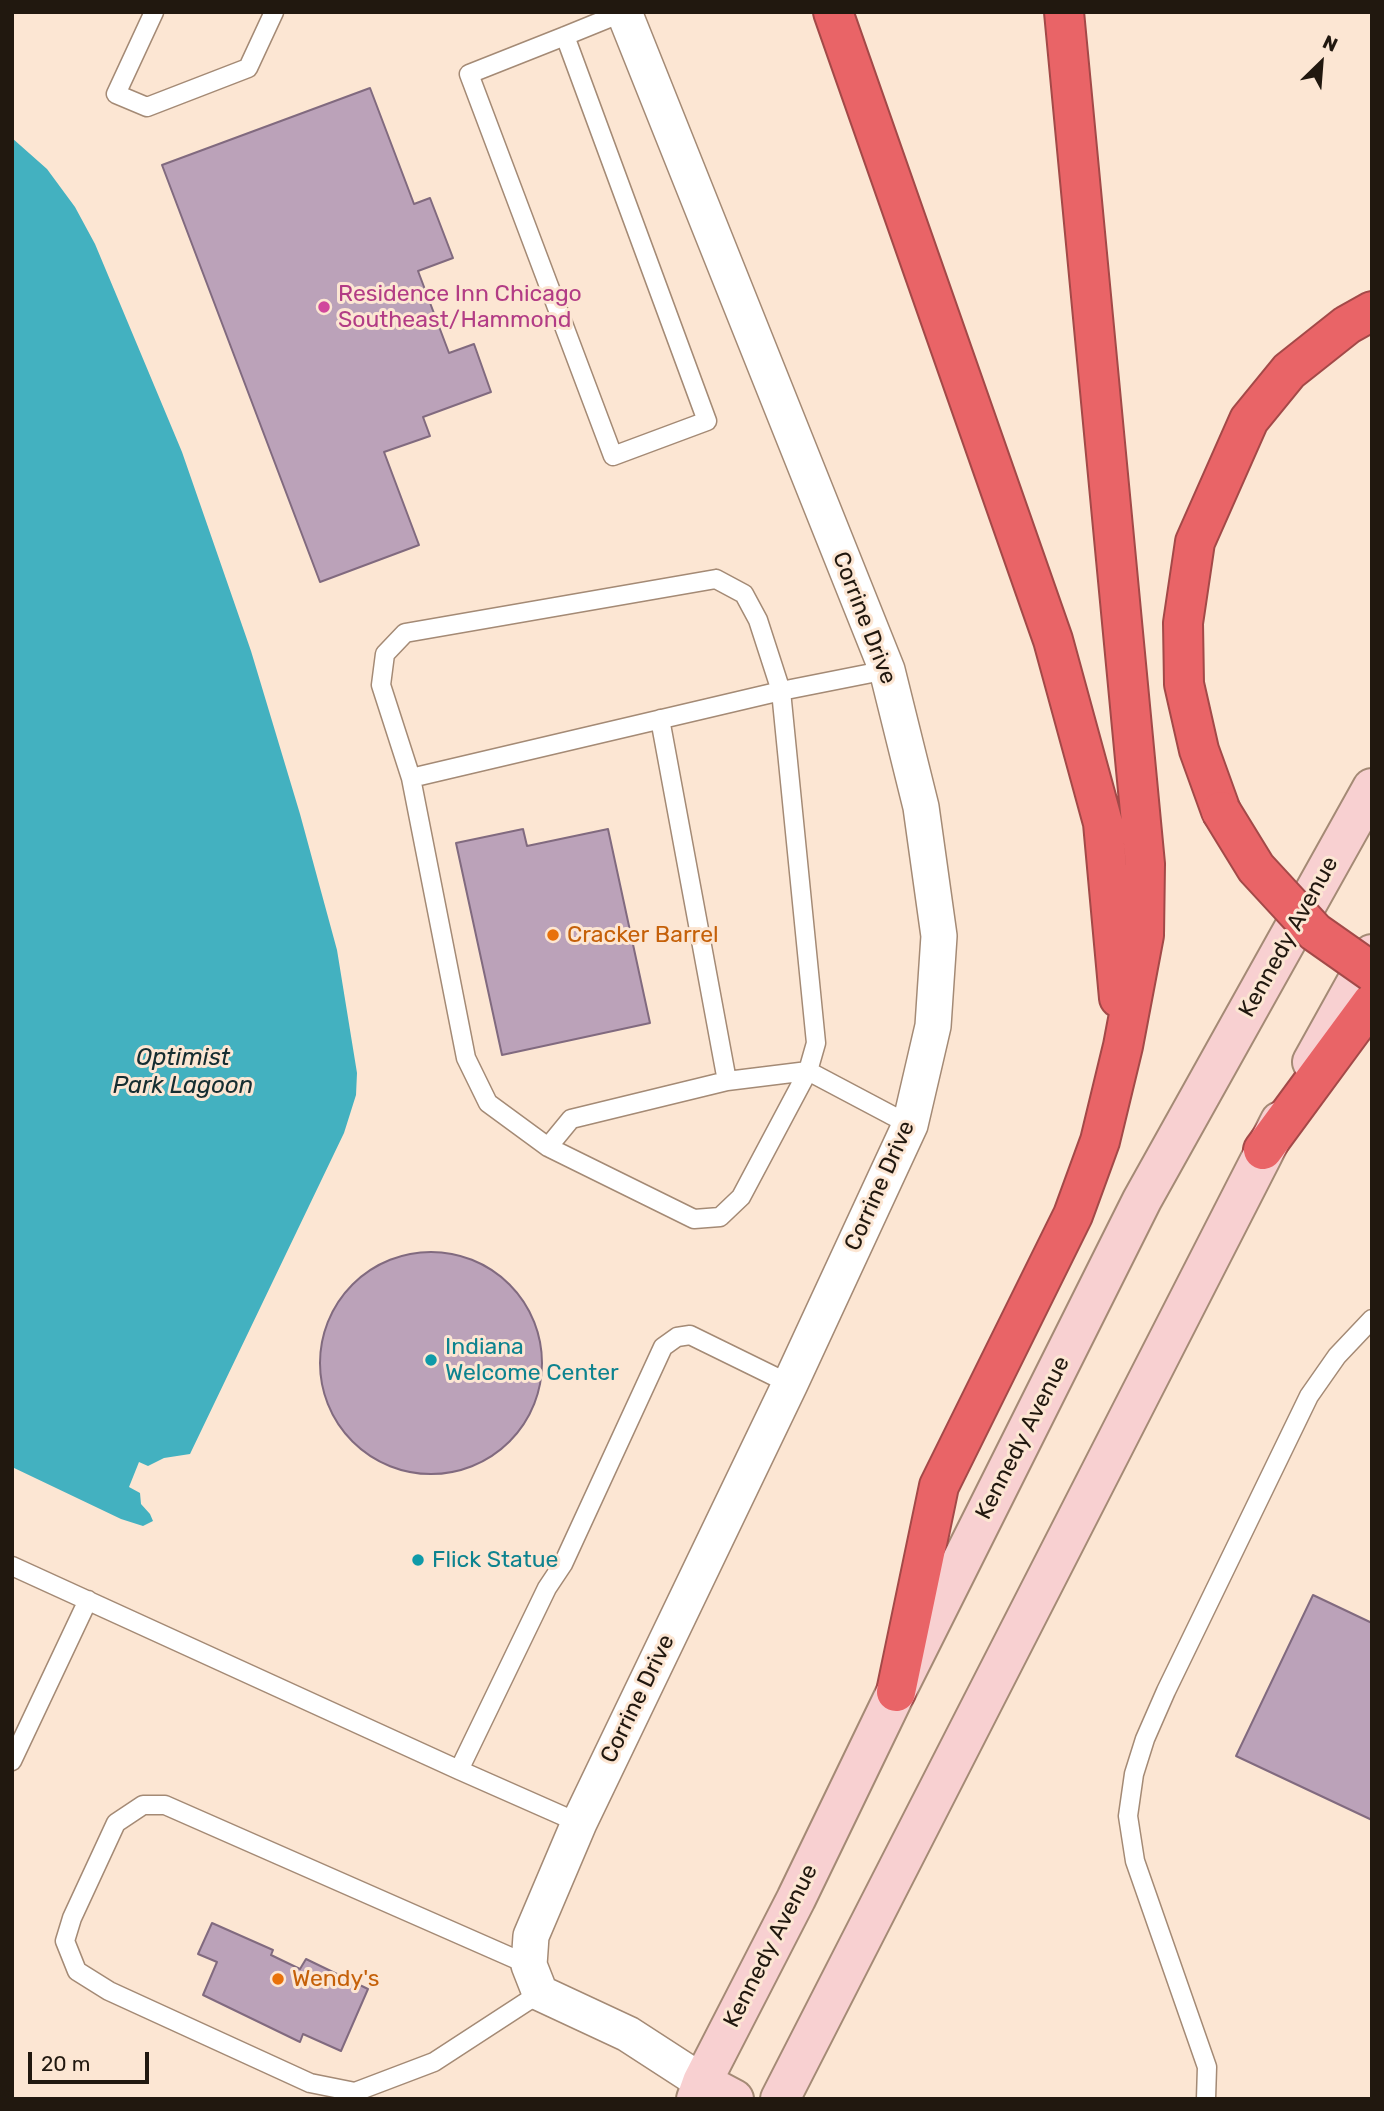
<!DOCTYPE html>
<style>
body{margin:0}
#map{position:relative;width:1384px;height:2111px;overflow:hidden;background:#fce6d3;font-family:Rubik,sans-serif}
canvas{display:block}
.frame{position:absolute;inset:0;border:14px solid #21180f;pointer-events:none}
.north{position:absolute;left:1286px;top:28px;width:70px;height:70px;-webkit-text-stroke:5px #fce6d3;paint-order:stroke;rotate:25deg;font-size:19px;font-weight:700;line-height:28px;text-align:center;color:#21180f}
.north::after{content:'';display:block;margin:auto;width:24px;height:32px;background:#21180f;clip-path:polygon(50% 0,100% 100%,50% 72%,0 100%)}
.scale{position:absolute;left:28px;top:2052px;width:121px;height:32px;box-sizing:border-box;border:4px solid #21180f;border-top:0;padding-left:9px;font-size:21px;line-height:24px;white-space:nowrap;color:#21180f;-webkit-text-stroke:5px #fce6d3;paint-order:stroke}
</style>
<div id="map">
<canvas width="1384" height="2111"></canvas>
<div class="frame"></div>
<div class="north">N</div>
<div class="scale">20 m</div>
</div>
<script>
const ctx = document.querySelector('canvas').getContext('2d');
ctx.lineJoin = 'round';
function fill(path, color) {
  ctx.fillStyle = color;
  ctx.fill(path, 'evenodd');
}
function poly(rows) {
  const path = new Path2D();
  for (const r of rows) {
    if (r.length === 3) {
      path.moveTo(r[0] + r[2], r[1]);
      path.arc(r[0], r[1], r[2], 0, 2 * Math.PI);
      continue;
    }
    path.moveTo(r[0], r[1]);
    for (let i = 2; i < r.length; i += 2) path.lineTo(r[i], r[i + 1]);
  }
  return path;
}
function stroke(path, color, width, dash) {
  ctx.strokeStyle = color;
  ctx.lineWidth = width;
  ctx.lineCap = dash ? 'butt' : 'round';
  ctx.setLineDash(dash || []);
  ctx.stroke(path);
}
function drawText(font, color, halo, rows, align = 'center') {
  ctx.font = font + ' Rubik,sans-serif';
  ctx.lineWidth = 6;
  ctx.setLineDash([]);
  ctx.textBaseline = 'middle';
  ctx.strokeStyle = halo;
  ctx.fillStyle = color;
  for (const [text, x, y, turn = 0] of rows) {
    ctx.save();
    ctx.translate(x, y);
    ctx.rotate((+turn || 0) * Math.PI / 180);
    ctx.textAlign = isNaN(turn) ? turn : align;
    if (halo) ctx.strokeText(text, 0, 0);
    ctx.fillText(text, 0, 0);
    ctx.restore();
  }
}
fill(poly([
 [12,138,47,169,75,207,95,244,182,452,251,651,300,814,337,950,357,1073,356,1095,344,1133,190,1454,164,1458,148,1466,139,1462,129,1487,140,1493,141,1504,150,1514,153,1521,143,1526,121,1519,12,1467]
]), '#43b1c0');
const building = poly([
 [370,88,414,204,430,198,453,258,418,271,449,353,474,344,491,392,423,417,430,436,384,452,419,545,320,582,162,165,370,88],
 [523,829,527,846,608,829,650,1023,502,1055,456,843,523,829],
 [431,1363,111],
 [1313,1595,1372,1623,1372,1820,1236,1756,1313,1595],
 [212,1923,273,1950,271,1955,300,1969,306,1959,368,1989,341,2051,303,2034,300,2042,203,1995,217,1962,198,1954,212,1923]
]);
fill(building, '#bba2b9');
stroke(building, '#816a7f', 2);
const lane = poly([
 [154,12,116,94,147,107,248,68,274,12],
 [565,36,707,421,613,456,469,74,565,36,624,12],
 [716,579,744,594,758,620,781,691,816,1043,808,1071,741,1197,720,1217,694,1219,548,1147,488,1103,466,1058,411,778,381,685,385,654,405,633,716,579],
 [660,719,727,1081],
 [411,778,781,691,887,670],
 [548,1147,571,1119,727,1081,808,1071,910,1125],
 [12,1566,459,1770,579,1823],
 [12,1761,88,1600],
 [459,1770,547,1588,563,1564,663,1347,677,1337,690,1335,790,1384],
 [529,1965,165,1805,143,1805,116,1823,72,1918,65,1941,77,1971,109,1991,310,2083,355,2092,434,2062,540,1993],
 [1206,2099,1207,2067,1135,1861,1128,1816,1134,1774,1145,1739,1166,1691,1309,1396,1337,1356,1372,1319]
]);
const street = poly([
 [624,12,887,670,921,807,939,936,933,1026,910,1125,790,1384,579,1823,531,1936,529,1965,540,1993,628,2034,702,2082]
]);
const secondary = poly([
 [1312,1062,1372,954],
 [702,2082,734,2099],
 [696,2099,702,2082,796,1899,896,1692,1142,1200,1372,788],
 [780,2099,1280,1121]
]);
const highway = poly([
 [833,12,1053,640,1103,823,1119,998],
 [1221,811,1199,750,1184,684,1183,623,1195,542,1249,420,1289,371,1347,325,1372,311],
 [1263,1150,1372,1002],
 [896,1692,939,1486,1073,1215,1100,1141,1123,1046,1144,935,1145,864,1064,12]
]);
stroke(lane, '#a48a75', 21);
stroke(street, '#a48a75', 38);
stroke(secondary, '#a48a75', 42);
stroke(highway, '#a34948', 42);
stroke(lane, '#fff', 18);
stroke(street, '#fff', 35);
stroke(secondary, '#f8d0d1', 38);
stroke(highway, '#e96467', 38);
const highwayBridge = poly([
 [1221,811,1256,868,1315,932,1372,972]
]);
stroke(highwayBridge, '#a34948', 42, []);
stroke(highwayBridge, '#e96467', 38);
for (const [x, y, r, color] of [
 [324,307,7,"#d1479c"],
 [553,935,7,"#e8710a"],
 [431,1360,7,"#0f9aa8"],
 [418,1560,7,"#0f9aa8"],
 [278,1979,7,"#e8710a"]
]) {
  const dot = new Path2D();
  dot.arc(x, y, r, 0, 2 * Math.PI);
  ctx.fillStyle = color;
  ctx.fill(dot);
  stroke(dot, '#fce6d3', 2.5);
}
drawText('23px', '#b23c85', '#fce6d3', [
 ["Residence Inn Chicago",338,294],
 ["Southeast/Hammond",338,320]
], 'left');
drawText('23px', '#21180f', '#fce6d3', [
 ["Corrine Drive",864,618,69],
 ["Kennedy Avenue",1289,937,-61],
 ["Corrine Drive",880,1186,-66],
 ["Kennedy Avenue",1023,1438,-63],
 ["Corrine Drive",638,1699,-64],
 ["Kennedy Avenue",771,1946,-63]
]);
drawText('23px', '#c56008', '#fce6d3', [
 ["Cracker Barrel",567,935],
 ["Wendy's",292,1979]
], 'left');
drawText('23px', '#0d838f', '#fce6d3', [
 ["Indiana",445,1347],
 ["Welcome Center",445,1373],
 ["Flick Statue",432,1560]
], 'left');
drawText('italic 24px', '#152d31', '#fce6d3', [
 ["Optimist",183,1058],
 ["Park Lagoon",183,1086]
]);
</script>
